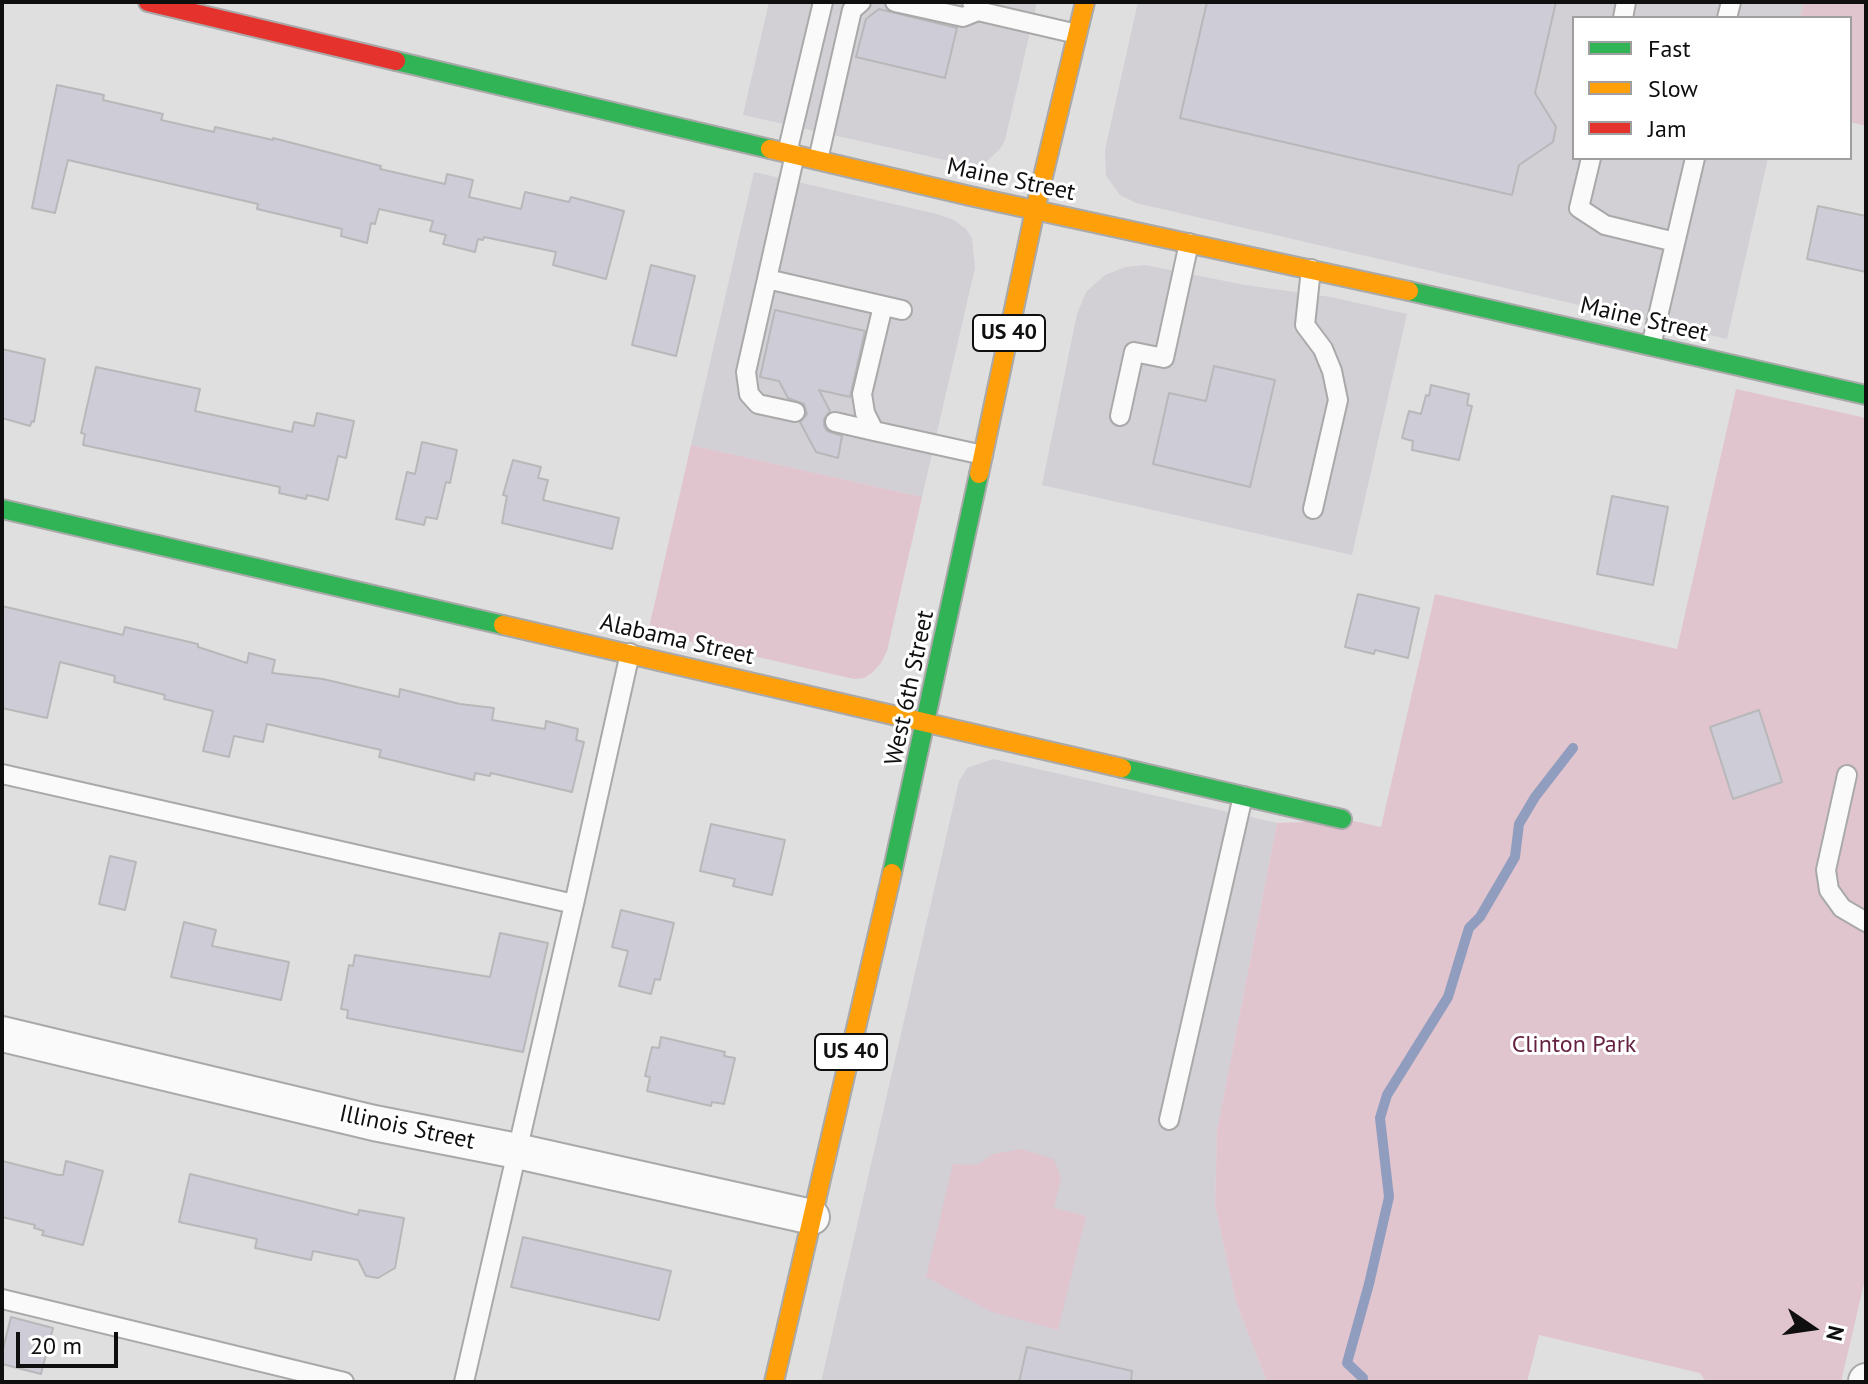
<!DOCTYPE html>
<style>
body{margin:0}
#map{position:relative;width:1868px;height:1384px;overflow:hidden;background:#dfdfe0;font-family:"PT Sans",sans-serif}
canvas{display:block}
.frame{position:absolute;inset:0;border:4px solid #0f0f10;pointer-events:none}
.legend{position:absolute;left:1572px;top:16px;width:280px;height:144px;box-sizing:border-box;background:#fff;border:2px solid #9f9f9f;margin:0;padding:10px 14px;list-style:none;font-size:24px;color:#0f0f10}
.legend li{display:flex;align-items:center;gap:16px;height:40px}
.legend b{width:40px;border:2px solid #9f9f9f}
.north{position:absolute;left:1772px;top:1288px;width:80px;height:80px;-webkit-text-stroke:6px #fff;paint-order:stroke;rotate:103deg;font-size:22px;font-weight:700;line-height:32px;text-align:center;color:#0f0f10}
.north::after{content:'';display:block;margin:auto;width:28px;height:36px;background:#0f0f10;clip-path:polygon(50% 0,100% 100%,50% 72%,0 100%)}
.scale{position:absolute;left:16px;top:1332px;width:102px;height:36px;box-sizing:border-box;border:4px solid #0f0f10;border-top:0;padding-left:10px;font-size:24px;line-height:28px;white-space:nowrap;color:#0f0f10;-webkit-text-stroke:6px #fff;paint-order:stroke}
</style>
<div id="map">
<canvas width="1868" height="1384"></canvas>
<div class="frame"></div>
<ul class="legend">
<li><b style="height:10px;background:#30b455"></b>Fast</li>
<li><b style="height:10px;background:#ff9f0a"></b>Slow</li>
<li><b style="height:10px;background:#e5322d"></b>Jam</li>
</ul>
<div class="north">N</div>
<div class="scale">20 m</div>
</div>
<script>
const ctx = document.querySelector('canvas').getContext('2d');
ctx.lineJoin = 'round';
function fill(path, color) {
  ctx.fillStyle = color;
  ctx.fill(path, 'evenodd');
}
function poly(rows) {
  const path = new Path2D();
  for (const r of rows) {
    path.moveTo(r[0], r[1]);
    for (let i = 2; i < r.length; i += 2) path.lineTo(r[i], r[i + 1]);
  }
  return path;
}
function stroke(path, color, width, dash) {
  ctx.strokeStyle = color;
  ctx.lineWidth = width;
  ctx.lineCap = dash ? 'butt' : 'round';
  ctx.setLineDash(dash || []);
  ctx.stroke(path);
}
function drawText(font, color, halo, rows, align = 'center') {
  ctx.font = font + ' "PT Sans",sans-serif';
  ctx.lineWidth = 6;
  ctx.setLineDash([]);
  ctx.textBaseline = 'middle';
  ctx.strokeStyle = halo;
  ctx.fillStyle = color;
  for (const [text, x, y, turn = 0] of rows) {
    ctx.save();
    ctx.translate(x, y);
    ctx.rotate((+turn || 0) * Math.PI / 180);
    ctx.textAlign = isNaN(turn) ? turn : align;
    if (halo) ctx.strokeText(text, 0, 0);
    ctx.fillText(text, 0, 0);
    ctx.restore();
  }
}
fill(poly([
 [769,2,1037,2,1005,140,1000,149,984,164,972,166,743,115],
 [1138,2,1804,2,1800,18,1574,18,1574,158,1768,158,1727,339,1136,203,1120,195,1106,176,1105,150],
 [754,172,937,214,954,220,966,229,972,238,975,268,922,497,691,445],
 [1145,265,1245,285,1331,297,1407,314,1352,555,1042,485,1077,314,1086,292,1105,275,1125,267],
 [993,759,1277,823,1217,1130,1215,1205,1236,1302,1267,1382,821,1382,959,781,967,768]
]), '#d2cfd5');
fill(poly([
 [1804,2,1866,2,1866,126,1850,122,1850,18,1800,18],
 [1736,389,1866,418,1866,1275,1841,1382,1706,1382,1700,1373,1539,1335,1527,1382,1267,1382,1236,1302,1215,1205,1217,1130,1277,823,1349,820,1381,827,1435,594,1677,649],
 [691,445,922,497,887,651,881,663,872,673,864,678,854,679,648,632],
 [1021,1149,1054,1159,1061,1178,1054,1208,1086,1216,1058,1330,992,1312,926,1277,953,1164,977,1165,993,1154]
]), '#e0c5cf');
stroke(poly([
 [1363,1378,1347,1363,1369,1284,1389,1197,1380,1118,1387,1095,1448,997,1469,928,1480,917,1515,857,1519,824,1535,797,1573,748]
]), '#919dbe', 10);
const building = poly([
 [1207,2,1556,2,1535,93,1556,127,1553,142,1519,165,1512,195,1180,118,1207,2],
 [879,9,957,28,945,78,856,57,866,19,879,9],
 [57,85,104,95,103,100,163,114,161,120,214,132,215,127,273,140,273,138,381,166,380,169,445,184,447,174,473,180,469,197,521,209,525,192,569,202,571,197,624,211,606,279,553,265,556,252,484,237,483,240,478,239,475,252,443,244,446,235,430,231,433,221,379,209,375,224,371,223,367,243,341,236,342,229,257,209,258,204,68,160,55,213,32,208,57,85],
 [1818,206,1866,216,1866,272,1807,259,1818,206],
 [651,265,695,276,676,356,632,345,651,265],
 [775,310,865,331,850,397,819,390,830,411,824,419,824,426,827,431,842,436,838,458,816,452,800,422,807,414,804,404,788,398,779,381,760,377,775,310],
 [2,349,45,359,34,422,32,421,30,426,2,418,2,349],
 [1214,366,1275,380,1250,487,1153,464,1169,393,1206,401,1214,366],
 [96,367,200,389,195,411,292,432,294,422,314,426,317,413,354,421,346,458,338,456,328,500,307,495,306,499,279,493,280,487,83,445,85,434,81,433,96,367],
 [1431,385,1469,394,1467,405,1472,406,1459,460,1412,450,1413,441,1402,438,1409,411,1421,414,1426,395,1429,396,1431,385],
 [422,442,457,450,450,483,446,482,437,519,426,517,424,525,396,519,407,472,415,474,422,442],
 [513,460,541,467,538,478,548,480,543,500,619,518,612,549,502,523,507,496,503,495,513,460],
 [1612,496,1668,507,1653,585,1597,574,1612,496],
 [1358,594,1419,608,1408,658,1375,650,1374,654,1345,647,1358,594],
 [2,606,123,635,125,627,198,644,198,647,247,663,249,653,275,660,272,673,323,679,399,697,400,689,460,704,494,708,492,720,545,729,546,721,578,729,576,740,584,742,572,792,491,773,490,776,475,773,474,780,379,757,381,750,267,724,263,742,234,736,229,757,203,751,213,711,164,699,165,695,114,682,115,676,60,662,47,718,2,708,2,606],
 [1759,710,1782,782,1733,799,1710,727,1759,710],
 [711,824,785,840,772,895,733,886,735,879,700,871,711,824],
 [110,856,136,862,125,910,99,904,110,856],
 [621,910,674,923,660,980,655,979,651,994,619,986,628,951,612,947,621,910],
 [184,922,216,930,212,946,289,962,281,1000,171,977,184,922],
 [500,933,548,943,523,1052,347,1018,348,1010,341,1009,349,965,353,966,355,955,490,977,500,933],
 [661,1037,725,1052,724,1056,735,1058,724,1104,712,1102,711,1106,647,1091,650,1077,645,1076,652,1047,659,1048,661,1037],
 [2,1161,58,1175,63,1175,66,1161,103,1171,83,1245,42,1235,44,1231,34,1228,35,1225,2,1217,2,1161],
 [190,1174,358,1215,359,1210,404,1218,395,1268,378,1278,366,1276,358,1260,313,1251,311,1260,255,1248,257,1239,179,1222,190,1174],
 [523,1237,671,1271,659,1320,511,1287,523,1237],
 [11,1317,53,1328,41,1374,2,1364,2,1353,11,1317],
 [1027,1347,1132,1371,1131,1382,1019,1382,1027,1347]
]);
fill(building, '#ceccd6');
stroke(building, '#b8b8ba', 2);
const lane = poly([
 [895,2,963,17,978,11],
 [972,2,978,11,1077,34],
 [1623,18,1626,2],
 [1727,18,1731,2],
 [787,153,823,2],
 [795,154,767,279,902,310],
 [1591,158,1579,208,1605,225,1675,242],
 [818,160,852,10,861,2],
 [1311,269,1305,325,1323,349,1332,371,1338,400,1313,509],
 [767,279,746,372,749,394,758,404,795,412],
 [883,306,862,394,865,413,874,431,983,455],
 [1651,346,1695,158],
 [1120,416,1134,352,1164,358,1189,243],
 [835,422,874,431],
 [2,774,574,904,464,1382],
 [1847,775,1826,870,1829,890,1842,908,1866,922],
 [574,904,630,653],
 [1169,1120,1243,796],
 [2,1299,344,1382]
]);
const street = poly([
 [2,1034,374,1123,517,1151,812,1217],
 [1866,1382,1866,1381]
]);
const fast = poly([
 [396,61,770,149],
 [1409,291,1866,395],
 [2,509,503,625],
 [1122,768,1342,819],
 [892,873,979,474]
]);
const slow = poly([
 [770,149,970,196,1409,291],
 [979,474,1035,210,1085,2],
 [503,625,1122,768],
 [774,1382,892,873]
]);
const jam = poly([
 [148,2,396,61]
]);
stroke(lane, '#aaa9aa', 22);
stroke(street, '#aaa9aa', 38);
stroke(fast, '#aaa9aa', 22);
stroke(slow, '#aaa9aa', 22);
stroke(jam, '#aaa9aa', 22);
stroke(lane, '#fafafa', 18);
stroke(street, '#fafafa', 34);
stroke(fast, '#30b455', 18);
stroke(slow, '#ff9f0a', 18);
stroke(jam, '#e5322d', 18);
for (const [x, y, w] of [
 [1009,333,72],
 [851,1052,72]
]) {
  const box = new Path2D();
  box.roundRect(x - w / 2, y - 18, w, 36, 6);
  ctx.fillStyle = '#fff';
  ctx.fill(box);
  stroke(box, '#0f0f10', 2);
}
drawText('bold 22px', '#0f0f10', null, [
 ["US 40",1009,333],
 ["US 40",851,1052]
]);
drawText('24px', '#0f0f10', '#fff', [
 ["Maine Street",1011,180,12],
 ["Maine Street",1644,320,13],
 ["Alabama Street",677,640,13],
 ["West 6th Street",910,688,-78],
 ["Illinois Street",407,1128,12]
]);
drawText('24px', '#662141', '#fff', [
 ["Clinton Park",1574,1045]
]);
</script>
